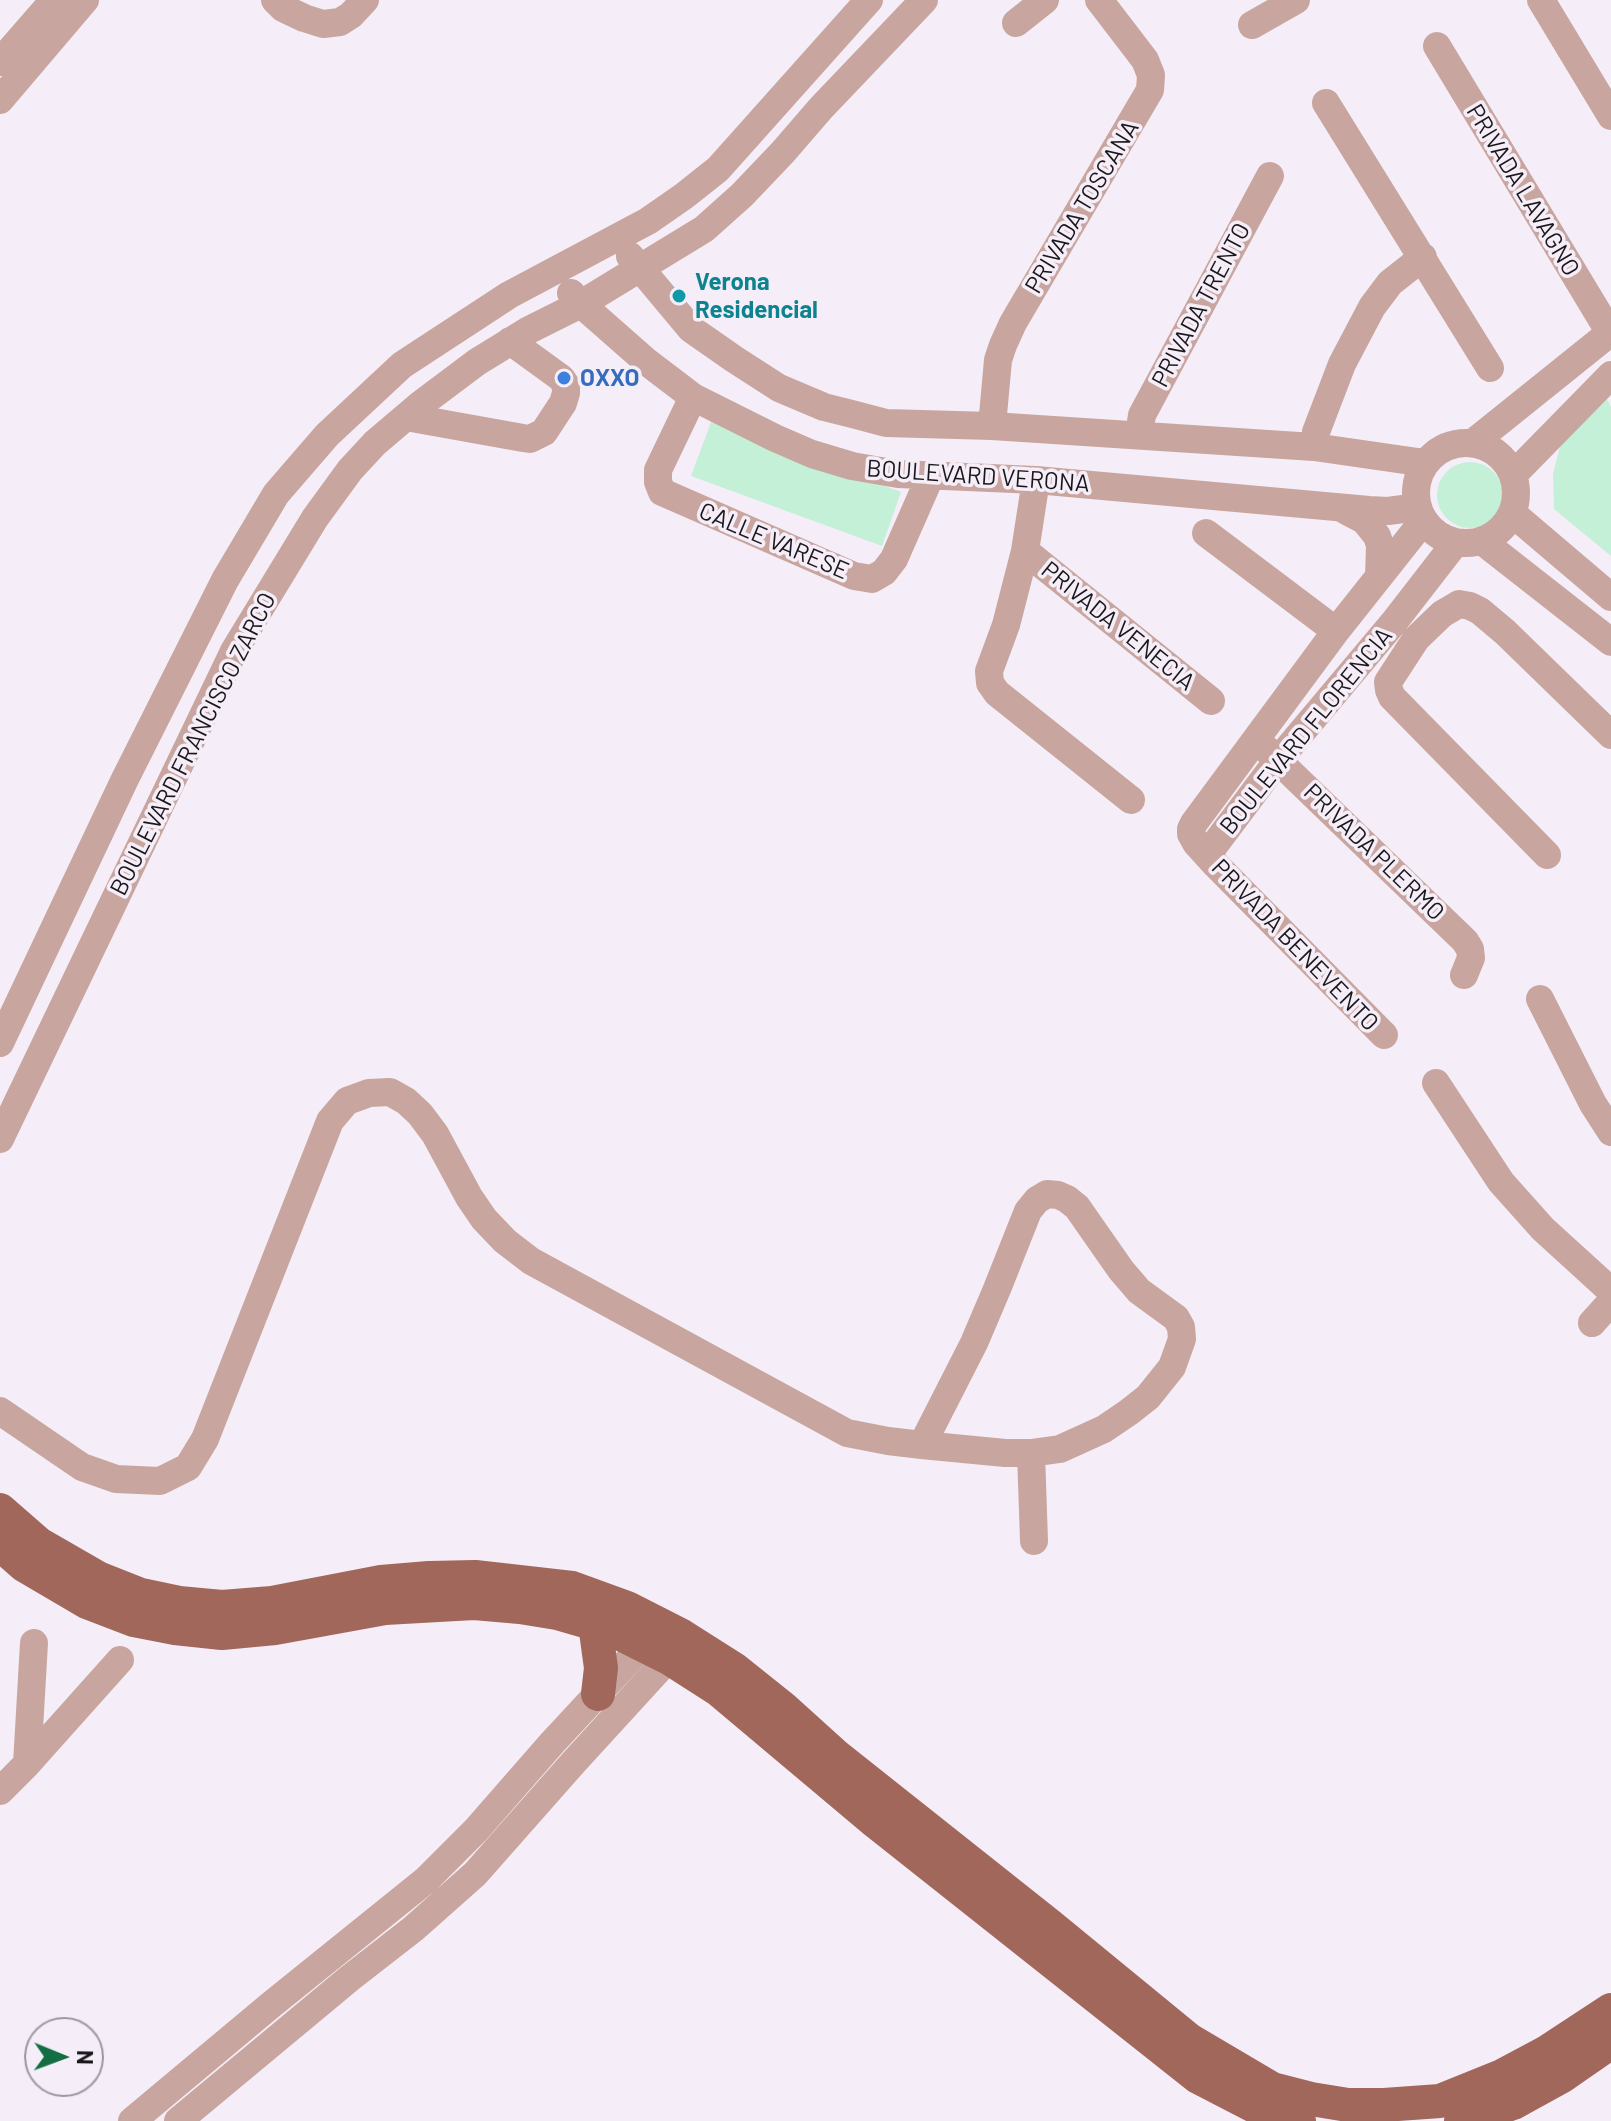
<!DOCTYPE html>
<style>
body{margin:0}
#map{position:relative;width:1611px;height:2121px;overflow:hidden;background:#f5eef8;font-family:Barlow,sans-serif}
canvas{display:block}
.north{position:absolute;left:24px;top:2017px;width:80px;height:80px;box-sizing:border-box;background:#f5eef8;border:2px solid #9d989f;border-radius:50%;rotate:91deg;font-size:22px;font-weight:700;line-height:32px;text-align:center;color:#19171a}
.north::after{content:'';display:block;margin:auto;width:28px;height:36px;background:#136f43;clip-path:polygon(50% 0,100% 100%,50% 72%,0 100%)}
</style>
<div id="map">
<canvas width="1611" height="2121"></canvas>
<div class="north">N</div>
</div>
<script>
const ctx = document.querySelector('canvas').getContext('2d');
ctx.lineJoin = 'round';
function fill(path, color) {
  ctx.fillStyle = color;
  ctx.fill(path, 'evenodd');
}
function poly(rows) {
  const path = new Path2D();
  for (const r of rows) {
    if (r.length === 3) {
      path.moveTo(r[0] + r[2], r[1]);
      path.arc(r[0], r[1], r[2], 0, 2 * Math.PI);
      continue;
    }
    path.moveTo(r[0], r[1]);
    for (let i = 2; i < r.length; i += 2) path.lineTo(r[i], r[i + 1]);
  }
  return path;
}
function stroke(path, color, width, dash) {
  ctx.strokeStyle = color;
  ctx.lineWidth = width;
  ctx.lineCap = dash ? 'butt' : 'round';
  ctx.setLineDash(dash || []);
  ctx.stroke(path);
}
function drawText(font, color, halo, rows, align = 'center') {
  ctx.font = font + ' Barlow,sans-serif';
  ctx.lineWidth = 7;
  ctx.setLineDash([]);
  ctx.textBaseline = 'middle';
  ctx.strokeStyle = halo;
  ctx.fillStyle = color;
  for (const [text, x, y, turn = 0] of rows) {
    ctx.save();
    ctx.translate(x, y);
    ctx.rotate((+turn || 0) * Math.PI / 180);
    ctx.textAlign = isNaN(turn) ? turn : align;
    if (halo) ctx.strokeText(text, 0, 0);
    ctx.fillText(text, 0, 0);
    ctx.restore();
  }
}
fill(poly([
 [1607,399,1611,407,1611,556,1554,509,1553,474,1560,446],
 [711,422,901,492,882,546,691,476],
 [1470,495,33]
]), '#c3f0d6');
stroke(poly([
 [275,0,283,8,304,18,323,24,340,22,351,15,365,0],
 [1541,0,1611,116],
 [1016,23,1045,0],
 [1252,25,1296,0],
 [1437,46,1610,333],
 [0,62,54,0],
 [0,100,85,0],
 [1326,103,1490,368],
 [630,256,691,329,734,359,779,388,824,407,852,414,886,423,992,426,1314,447,1425,463],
 [571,293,581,304,647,362,693,397,775,438,812,454,852,466,898,474,1036,480,1369,510,1388,511,1418,507],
 [693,397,658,470,658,482,662,492,854,576,872,579,884,572,894,559,930,477],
 [406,417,523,438,530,439,544,432,563,403,566,393,566,385,561,378,510,341],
 [992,426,998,360,1003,345,1013,323,1150,90,1151,75,1145,60,1099,0],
 [1139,435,1142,415,1270,176],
 [1474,442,1611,332],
 [1466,493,50],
 [1314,447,1316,432,1342,364,1372,307,1390,283,1423,257],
 [1513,475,1611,375],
 [1036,480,1025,551,1006,625,989,671,990,683,997,693,1131,800],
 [1345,510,1364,520,1377,536,1380,545,1379,577],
 [1512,513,1611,597],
 [1206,533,1336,631],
 [1482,541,1611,642],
 [1025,551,1211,701],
 [1265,748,1465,941,1470,949,1471,958,1464,975],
 [1207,855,1279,759,1394,622,1456,542],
 [1547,855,1392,697,1389,690,1388,682,1416,639,1442,614,1459,604,1470,606,1480,611,1505,632,1611,735],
 [1540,999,1593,1104,1611,1132],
 [1384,1035,1216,865,1196,843,1191,834,1191,829,1194,823,1336,631,1424,520],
 [0,1043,124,781,225,580,276,494,327,435,402,365,509,295,648,221,684,196,718,169,869,0],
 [1436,1083,1501,1182,1543,1229,1611,1291],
 [0,1139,234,651,315,518,350,470,375,443,421,404,477,362,529,330,581,304,704,229,742,195,783,152,821,108,924,0],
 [1592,1323,1611,1302],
 [0,1411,82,1467,116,1479,160,1481,188,1467,205,1439,330,1121,347,1101,369,1093,390,1092,406,1101,420,1114,435,1134,469,1197,484,1219,505,1241,531,1261,847,1433,888,1441,922,1445,1005,1453,1031,1453,1060,1449,1104,1429,1129,1412,1148,1397,1172,1367,1182,1339,1181,1327,1176,1318,1139,1291,1121,1270,1077,1207,1067,1199,1058,1195,1047,1194,1037,1200,1028,1211,997,1289,974,1343,922,1445],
 [1031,1453,1034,1541],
 [27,1764,34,1643],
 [0,1791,27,1764,120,1660],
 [132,2121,272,2004,426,1880,476,1830,552,1743,643,1645,655,1627],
 [178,2121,350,1978,413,1929,475,1874,573,1763,669,1658,678,1642]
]), '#c8a69f', 28);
stroke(poly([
 [0,1510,39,1544,98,1578,141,1595,179,1603,222,1607,272,1603,381,1582,429,1578,475,1577,572,1588,627,1608,682,1636,734,1669,784,1709,836,1756,1049,1925,1189,2040,1272,2089,1311,2099,1348,2105,1384,2105,1440,2101,1502,2076,1547,2052,1611,2010],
 [0,1544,24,1565,87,1602,134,1620,175,1628,222,1633,275,1628,385,1608,474,1603,520,1607,557,1613,595,1624,619,1633,669,1658,719,1690,876,1822,1198,2077,1264,2111,1299,2121],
 [595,1624,601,1668,598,1694],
 [1461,2121,1513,2103,1562,2076,1611,2042]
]), '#a1675b', 34);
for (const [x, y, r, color] of [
 [679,296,8,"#0f9aa8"],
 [564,378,8,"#3f7fe0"]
]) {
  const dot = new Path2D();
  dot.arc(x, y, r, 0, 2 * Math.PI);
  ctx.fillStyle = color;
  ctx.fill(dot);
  stroke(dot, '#f5eef8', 3);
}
drawText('24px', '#19171a', '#f5eef8', [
 ["PRIVADA LAVAGNO",1523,190,59],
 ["PRIVADA TOSCANA",1082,207,-59],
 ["PRIVADA TRENTO",1201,305,-62],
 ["BOULEVARD VERONA",978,476,4],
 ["CALLE VARESE",774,541,23],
 ["PRIVADA VENECIA",1118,626,39],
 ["BOULEVARD FLORENCIA",1306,731,-51],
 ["BOULEVARD FRANCISCO ZARCO",193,744,-63],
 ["PRIVADA PLERMO",1374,852,44],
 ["PRIVADA BENEVENTO",1295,945,46]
]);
drawText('bold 24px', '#0d838f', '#f5eef8', [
 ["Verona",695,282],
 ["Residencial",695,310]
], 'left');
drawText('bold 24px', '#366cbe', '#f5eef8', [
 ["OXXO",580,378]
], 'left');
</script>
